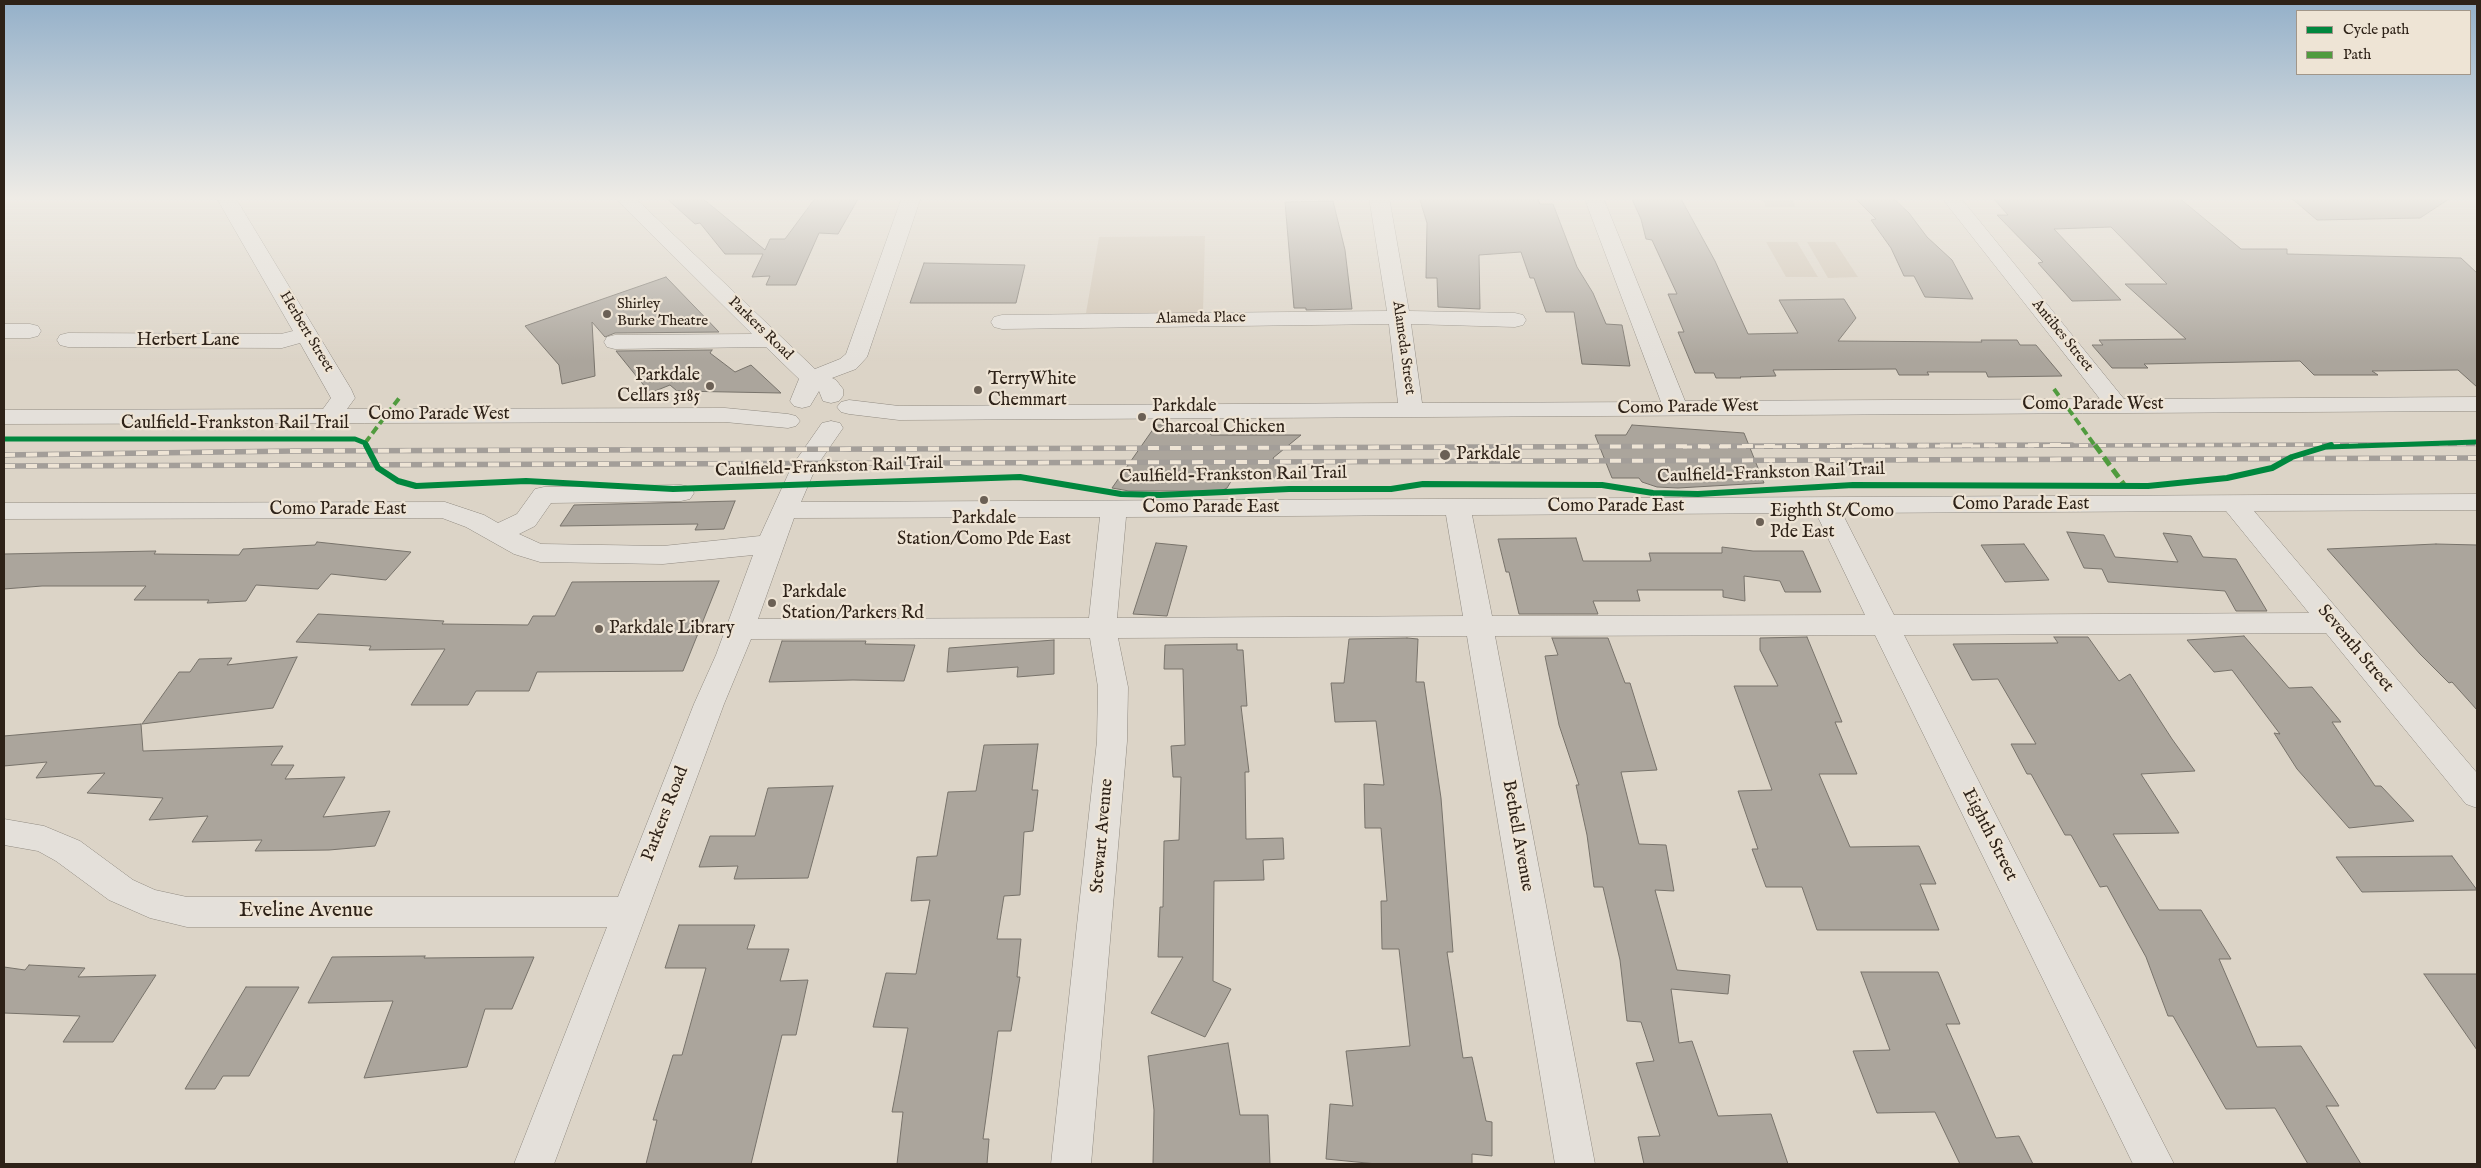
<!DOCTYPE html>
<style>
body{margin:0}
#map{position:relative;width:2481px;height:1168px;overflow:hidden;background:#dcd4c7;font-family:"IM FELL English",serif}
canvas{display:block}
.frame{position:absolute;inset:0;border:5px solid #2e2218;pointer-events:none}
.legend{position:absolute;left:2296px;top:10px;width:175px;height:65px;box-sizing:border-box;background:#eee4d5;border:1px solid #a19689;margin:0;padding:6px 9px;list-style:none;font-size:15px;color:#2e2218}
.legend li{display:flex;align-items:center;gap:10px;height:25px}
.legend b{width:25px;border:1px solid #a19689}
</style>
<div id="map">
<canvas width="2481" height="1168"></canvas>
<div class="frame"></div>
<ul class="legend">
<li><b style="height:6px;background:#00873e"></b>Cycle path</li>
<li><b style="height:6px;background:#509b3e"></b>Path</li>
</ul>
</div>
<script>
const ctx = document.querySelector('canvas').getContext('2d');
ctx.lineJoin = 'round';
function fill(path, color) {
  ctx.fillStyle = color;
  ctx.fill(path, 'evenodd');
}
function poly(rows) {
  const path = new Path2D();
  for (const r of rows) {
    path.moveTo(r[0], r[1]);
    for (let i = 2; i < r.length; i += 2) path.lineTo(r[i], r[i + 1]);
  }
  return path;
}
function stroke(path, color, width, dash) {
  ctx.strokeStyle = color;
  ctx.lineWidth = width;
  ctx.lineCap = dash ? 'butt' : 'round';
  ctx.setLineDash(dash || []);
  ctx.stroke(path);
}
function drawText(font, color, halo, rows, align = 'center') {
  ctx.font = font + ' "IM FELL English",serif';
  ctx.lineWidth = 4.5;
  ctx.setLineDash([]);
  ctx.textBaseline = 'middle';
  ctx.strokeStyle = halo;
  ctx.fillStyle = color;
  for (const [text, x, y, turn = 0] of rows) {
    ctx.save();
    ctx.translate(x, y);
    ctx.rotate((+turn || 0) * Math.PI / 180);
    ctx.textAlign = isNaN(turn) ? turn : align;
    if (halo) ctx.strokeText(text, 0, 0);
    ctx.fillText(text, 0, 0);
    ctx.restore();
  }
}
fill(poly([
 [1761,197,1791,197,1796,207,1766,207],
 [1205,236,1203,313,1086,313,1099,237],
 [1766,242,1797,242,1818,277,1786,277],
 [1807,242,1835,242,1858,277,1828,278]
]), '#d0c4b3');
const building = poly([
 [665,197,701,197,765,250,770,239,785,239,816,197,858,199,838,234,819,233,796,285,766,285,770,276,752,277,763,254,725,254,700,223,695,224,665,197],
 [1419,197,1538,199,1540,204,1553,204,1577,267,1593,293,1606,324,1622,325,1630,366,1582,364,1574,312,1546,312,1534,278,1530,278,1521,252,1479,255,1480,309,1438,307,1437,278,1426,278,1427,223,1419,197],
 [1631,197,1680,197,1715,261,1748,334,1798,333,1779,300,1844,299,1856,318,1838,341,1972,342,1982,342,1981,340,2017,340,2020,345,2036,345,2062,376,1988,377,1986,372,1927,372,1929,375,1899,375,1896,369,1773,370,1776,376,1740,377,1741,378,1716,378,1714,373,1695,373,1678,332,1684,332,1668,294,1677,294,1652,240,1646,239,1641,219,1631,197],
 [1854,197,1892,197,1909,213,1927,237,1952,260,1973,299,1925,297,1914,276,1904,276,1891,248,1871,220,1876,219,1854,197],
 [1992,197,2178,197,2241,249,2287,249,2287,254,2461,258,2477,273,2477,387,2458,370,2372,371,2378,375,2314,375,2300,361,2144,364,2148,368,2112,368,2092,345,2103,345,2099,340,2186,339,2125,284,2167,284,2111,227,2054,229,2121,300,2072,301,2038,263,2043,262,1997,215,2008,215,1992,197],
 [2290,197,2452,197,2420,218,2317,220,2290,197],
 [1333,201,1345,250,1352,309,1306,310,1306,308,1294,308,1285,202,1333,201],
 [924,263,1025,265,1016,303,910,303,924,263],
 [666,277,719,332,615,333,605,337,592,322,595,376,562,384,559,365,525,326,666,277],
 [712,350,710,353,735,372,751,365,781,393,677,391,670,385,650,393,616,351,712,350],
 [1208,424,1211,435,1301,435,1273,458,1284,478,1233,478,1227,488,1221,491,1129,491,1112,488,1156,425,1208,424],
 [1632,425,1744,433,1764,483,1678,488,1657,487,1642,482,1639,478,1612,478,1595,435,1626,435,1632,425],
 [735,501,724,529,695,530,698,524,560,526,574,505,735,501],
 [2067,532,2104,535,2115,557,2178,562,2163,533,2191,536,2203,557,2236,559,2267,611,2236,611,2225,591,2108,582,2102,569,2084,568,2067,532],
 [1576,538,1583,561,1651,561,1649,553,1722,553,1722,547,1753,551,1803,551,1821,592,1785,592,1780,581,1744,576,1745,601,1723,597,1723,590,1637,590,1640,601,1593,601,1598,614,1519,614,1509,572,1506,572,1498,539,1576,538],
 [317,542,411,552,386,580,331,574,318,589,256,585,246,601,207,603,209,600,134,600,146,586,42,586,4,589,4,554,156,551,154,554,239,555,243,549,315,545,317,542],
 [1156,543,1187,546,1167,616,1133,614,1156,543],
 [2024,544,2049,580,2005,582,1981,545,2024,544],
 [2436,544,2477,545,2477,710,2452,682,2449,683,2420,654,2327,549,2436,544],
 [719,581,683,671,537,672,529,691,476,691,468,705,411,705,445,649,369,650,371,646,296,642,318,614,444,621,442,624,528,625,533,616,555,616,572,582,719,581],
 [2244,636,2289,688,2312,687,2341,722,2332,722,2375,786,2381,786,2414,821,2349,828,2297,769,2274,733,2280,734,2232,670,2214,672,2187,640,2244,636],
 [1807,637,1842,722,1835,722,1857,774,1819,774,1850,847,1919,846,1936,884,1920,884,1939,930,1817,930,1802,887,1766,887,1752,849,1758,849,1738,791,1772,790,1734,686,1778,686,1760,650,1760,638,1807,637],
 [2054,637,2088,637,2119,681,2130,674,2172,739,2195,771,2141,774,2179,833,2113,834,2159,910,2201,910,2231,959,2219,959,2257,1047,2301,1046,2339,1106,2326,1106,2361,1164,2308,1164,2275,1108,2226,1109,2173,1016,2168,1016,2146,957,2107,886,2100,887,2071,835,2065,835,2031,774,2027,774,2011,744,2036,744,1998,679,1972,680,1953,644,2058,643,2054,637],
 [1407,638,1418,639,1416,682,1424,682,1441,798,1453,952,1447,952,1463,1058,1472,1057,1486,1121,1492,1122,1492,1156,1472,1154,1472,1164,1377,1164,1326,1159,1330,1104,1353,1106,1346,1051,1410,1046,1399,949,1382,949,1381,901,1387,901,1381,828,1365,828,1364,784,1384,785,1376,721,1335,722,1331,683,1344,683,1349,639,1407,638],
 [1552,638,1608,638,1625,683,1630,683,1657,770,1621,772,1639,844,1666,845,1674,891,1655,890,1677,970,1730,975,1728,994,1671,989,1679,1043,1692,1041,1718,1116,1771,1114,1788,1164,1644,1164,1638,1137,1660,1136,1636,1063,1654,1061,1641,1022,1627,1021,1620,960,1603,887,1594,887,1587,835,1576,785,1579,785,1559,725,1545,656,1558,655,1552,638],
 [1054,640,1054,674,1017,677,1018,667,947,672,949,648,1054,640],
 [782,641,866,641,865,644,915,645,904,681,853,680,769,682,782,641],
 [1237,644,1237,650,1243,650,1247,706,1241,706,1249,772,1245,772,1246,839,1283,838,1284,859,1263,860,1264,880,1214,881,1213,981,1231,989,1205,1037,1151,1013,1183,957,1158,957,1160,907,1163,907,1164,841,1179,840,1181,777,1173,777,1171,746,1185,745,1183,669,1164,669,1165,645,1237,644],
 [297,657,273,708,142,724,179,672,190,672,199,659,232,658,227,665,297,657],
 [141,724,143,751,283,746,271,765,294,765,285,779,345,777,323,817,390,811,375,846,329,850,255,851,262,840,192,842,208,816,149,820,163,798,87,793,105,773,36,778,47,762,4,766,4,736,141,724],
 [1038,744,1032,790,1038,790,1033,831,1024,832,1020,895,1004,896,997,939,1021,939,1017,977,1020,977,1011,1031,998,1031,983,1139,989,1139,987,1164,897,1164,903,1112,892,1112,908,1028,873,1027,886,973,916,974,930,900,911,901,917,857,937,856,948,792,976,791,984,745,1038,744],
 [833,786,808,878,734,879,738,866,699,867,710,836,755,836,768,788,833,786],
 [2452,856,2477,890,2362,892,2336,857,2452,856],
 [679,925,755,925,747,949,789,949,780,981,808,980,796,1035,782,1035,751,1164,646,1164,657,1120,653,1120,673,1055,682,1055,706,968,665,968,679,925],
 [425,956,424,958,534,957,512,1009,485,1009,467,1067,364,1078,393,1001,308,1003,332,957,425,956],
 [29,965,85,968,78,977,156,975,113,1042,63,1042,80,1016,4,1013,4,967,25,970,29,965],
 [1861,972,1938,972,1960,1024,1946,1024,1996,1138,2019,1136,2033,1164,1960,1164,1935,1112,1877,1113,1853,1051,1890,1050,1861,972],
 [2424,974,2477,974,2477,1050,2424,974],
 [246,987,299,987,249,1076,223,1076,215,1089,185,1089,246,987],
 [1228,1043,1240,1115,1268,1115,1270,1164,1153,1164,1154,1110,1148,1056,1228,1043]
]);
fill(building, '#aba59c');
stroke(building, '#78736b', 1);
const minor = poly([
 [216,197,235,197,351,389,355,398,347,409,725,408,788,414,796,416,800,421,796,426,788,428,725,422,4,424,4,410,323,409,331,398,300,343,282,348,68,347,60,345,57,340,60,335,68,333,281,334,293,331,216,197],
 [614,197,634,197,815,369,840,359,846,354,902,197,921,197,867,357,856,369,832,378,836,380,843,389,843,396,839,401,831,403,823,401,819,391,810,406,802,408,794,406,790,401,799,379,766,347,615,349,607,347,604,342,607,337,615,335,752,334,614,197],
 [1369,197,1389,197,1409,311,1515,313,1523,315,1526,320,1523,325,1515,327,1411,324,1422,403,1661,402,1584,197,1603,197,1685,401,2100,399,1941,197,1960,197,2124,399,2477,397,2477,411,899,420,849,414,841,412,837,407,841,402,849,400,899,406,1398,403,1389,324,1002,329,994,327,991,322,994,317,1002,315,1387,311,1369,197],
 [4,324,30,324,38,326,41,331,38,336,30,338,4,338,4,324],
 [831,421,840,423,843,428,816,467,801,502,2477,494,2477,510,2254,511,2477,773,2477,808,2466,804,2326,633,1904,635,2174,1164,2133,1164,1875,635,1495,636,1595,1164,1555,1164,1467,636,1118,638,1128,687,1127,741,1091,1164,1051,1164,1097,741,1098,687,1090,638,751,639,724,704,554,1164,514,1164,607,927,187,927,150,918,109,900,56,861,38,851,4,845,4,819,44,826,80,841,133,880,155,890,187,897,618,897,694,704,716,655,753,555,663,564,540,562,514,554,466,527,442,518,4,519,4,503,445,502,484,515,498,523,517,514,535,489,544,487,681,485,690,487,694,493,690,499,681,501,551,503,535,526,519,534,541,544,663,546,760,536,792,466,822,423,831,421],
 [2226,511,2309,613,1894,615,1842,513,2226,511],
 [1816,513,1865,615,1492,616,1472,515,1816,513],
 [1446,515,1463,616,1117,618,1126,517,1446,515],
 [1100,517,1089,618,758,619,794,518,1100,517]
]);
stroke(minor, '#918b82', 1);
fill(minor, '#e4e0da');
const railFar1 = poly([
 [1683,447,2477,444]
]);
const rail = poly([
 [4,455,294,451,2072,445],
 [4,466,2477,458]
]);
stroke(railFar1, '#a39e99', 4.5);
stroke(rail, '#a39e99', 5.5);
stroke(railFar1, '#eee4d5', 3, [9]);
stroke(rail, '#eee4d5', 4, [11]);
stroke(poly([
 [2054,389,2096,447],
 [365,443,400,397]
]), '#509b3e', 4, [8, 4]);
stroke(poly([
 [2095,445,2125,486]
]), '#509b3e', 5, [10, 5]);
stroke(poly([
 [4,439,355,439,365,443,367,447],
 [2327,447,2477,442]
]), '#00873e', 5);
stroke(poly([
 [366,445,378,468,398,481,416,486,526,481,673,489,1020,477,1121,494,1160,495,1289,489,1391,489,1423,484,1602,485,1653,493,1698,494,1853,485,2148,486,2227,478,2272,468,2292,457,2331,445]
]), '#00873e', 6);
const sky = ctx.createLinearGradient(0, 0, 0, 361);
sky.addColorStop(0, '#94b0c9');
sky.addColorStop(0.55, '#efece6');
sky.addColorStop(1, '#efece600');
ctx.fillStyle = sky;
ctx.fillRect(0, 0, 2481, 361);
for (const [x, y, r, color] of [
 [607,314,5,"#6b6055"],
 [710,386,5,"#6b6055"],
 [978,390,5,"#6b6055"],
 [1142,417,5,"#6b6055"],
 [1445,455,6,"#6b6055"],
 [984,500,5,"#6b6055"],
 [1760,522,5,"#6b6055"],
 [772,603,5,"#6b6055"],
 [599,629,5,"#6b6055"]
]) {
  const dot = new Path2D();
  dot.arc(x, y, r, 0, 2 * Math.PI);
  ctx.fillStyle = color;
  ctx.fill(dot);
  stroke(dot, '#eee4d5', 2);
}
drawText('15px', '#2e2218', '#eee4d5', [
 ["Shirley",617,305],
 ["Burke Theatre",617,322]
], 'left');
drawText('15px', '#2e2218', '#eee4d5', [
 ["Alameda Place",1201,319,-1],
 ["Parkers Road",760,329,44],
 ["Herbert Street",306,332,59],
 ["Antibes Street",2062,336,51],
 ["Alameda Street",1403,348,82]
]);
drawText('18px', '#2e2218', '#eee4d5', [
 ["Herbert Lane",188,341],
 ["Como Parade West",2093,405],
 ["Como Parade West",1688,408,-1],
 ["Como Parade West",439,415],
 ["Caulfield-Frankston Rail Trail",235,424],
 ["Caulfield-Frankston Rail Trail",829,468,-2],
 ["Caulfield-Frankston Rail Trail",1771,474,-2],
 ["Caulfield-Frankston Rail Trail",1233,476,-1],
 ["Como Parade East",2021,505],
 ["Como Parade East",1616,507],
 ["Como Parade East",1211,508],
 ["Como Parade East",338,510],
 ["Seventh Street",2355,649,50],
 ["Parkers Road",666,814,-69],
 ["Eighth Street",1989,835,63],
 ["Stewart Avenue",1103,836,-85],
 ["Bethell Avenue",1517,836,80]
]);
drawText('18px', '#2e2218', '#eee4d5', [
 ["Parkdale",700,376,"right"],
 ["Cellars 3185",700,397,"right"],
 ["TerryWhite",988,380],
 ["Chemmart",988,401],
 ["Parkdale",1152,407],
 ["Charcoal Chicken",1152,428],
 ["Parkdale",1456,455],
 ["Eighth St/Como",1770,512],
 ["Pde East",1770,533],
 ["Parkdale",984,519,"center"],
 ["Station/Como Pde East",984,540,"center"],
 ["Parkdale",782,593],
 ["Station/Parkers Rd",782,614],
 ["Parkdale Library",609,629]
], 'left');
drawText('21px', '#2e2218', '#eee4d5', [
 ["Eveline Avenue",306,912]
]);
</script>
